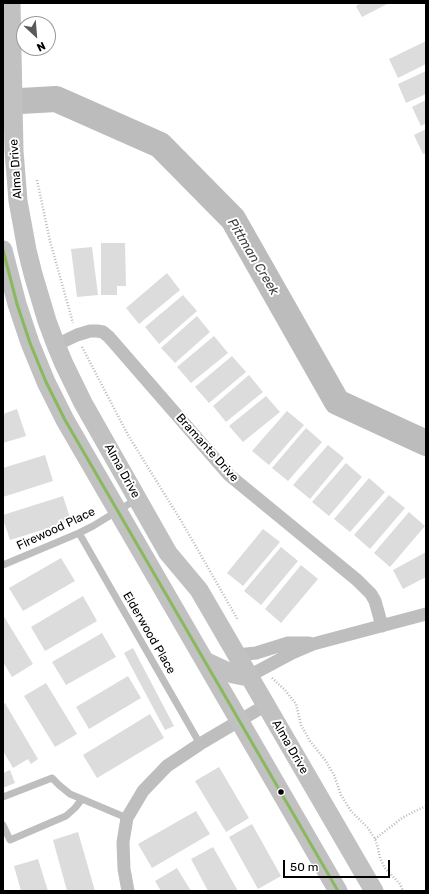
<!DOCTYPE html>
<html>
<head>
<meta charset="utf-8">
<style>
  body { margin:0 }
  #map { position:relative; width:429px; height:894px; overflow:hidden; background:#fff; font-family:Rubik,sans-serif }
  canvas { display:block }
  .frame { position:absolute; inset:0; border:4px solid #000; pointer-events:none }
  .north { position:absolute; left:16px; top:16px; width:40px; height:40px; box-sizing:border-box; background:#fff; border:1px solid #999; border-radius:50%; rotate:154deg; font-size:11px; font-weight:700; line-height:16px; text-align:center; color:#000 }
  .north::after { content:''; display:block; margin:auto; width:14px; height:18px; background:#595959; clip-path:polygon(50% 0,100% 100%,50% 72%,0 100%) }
  .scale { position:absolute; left:283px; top:860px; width:107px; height:18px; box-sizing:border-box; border:2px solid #000; border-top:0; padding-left:5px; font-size:12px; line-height:14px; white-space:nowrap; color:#000; -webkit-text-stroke:3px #fff; paint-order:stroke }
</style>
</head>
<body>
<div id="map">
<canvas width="429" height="894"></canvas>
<div class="frame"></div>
<div class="north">N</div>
<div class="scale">50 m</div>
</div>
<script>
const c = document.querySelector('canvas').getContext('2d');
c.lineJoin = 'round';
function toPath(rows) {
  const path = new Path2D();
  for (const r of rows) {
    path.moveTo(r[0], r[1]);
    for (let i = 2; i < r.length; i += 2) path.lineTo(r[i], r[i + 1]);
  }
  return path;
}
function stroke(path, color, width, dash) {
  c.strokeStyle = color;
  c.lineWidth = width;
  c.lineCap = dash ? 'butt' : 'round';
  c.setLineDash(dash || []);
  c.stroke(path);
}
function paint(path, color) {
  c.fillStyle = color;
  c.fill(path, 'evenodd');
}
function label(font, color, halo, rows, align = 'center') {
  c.font = font + ' Rubik,sans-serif';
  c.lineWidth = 4;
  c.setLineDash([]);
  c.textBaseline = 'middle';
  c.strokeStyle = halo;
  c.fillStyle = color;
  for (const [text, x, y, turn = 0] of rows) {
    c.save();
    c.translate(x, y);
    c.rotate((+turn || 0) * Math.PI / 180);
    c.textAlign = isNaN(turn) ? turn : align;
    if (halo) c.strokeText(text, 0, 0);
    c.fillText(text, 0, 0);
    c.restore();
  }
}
stroke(toPath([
  [3,102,56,99,160,145,233,219,337,402,426,443]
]), '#bcbcbc', 26);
paint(toPath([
  [361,3,389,3,362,17,356,6],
  [426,41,426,64,398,78,389,59],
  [426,71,426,94,406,103,398,84],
  [426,100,426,123,421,126,412,107],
  [426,129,426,153,423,154,414,135],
  [101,243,125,243,126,286,117,286,117,295,101,295],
  [92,247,98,295,77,297,71,249],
  [167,273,180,290,139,324,126,308],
  [183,295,197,311,159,344,145,327],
  [197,316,210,332,175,363,161,348],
  [214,336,228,353,191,383,177,367],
  [232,356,246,372,209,403,195,387],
  [249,375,263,392,226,422,213,406],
  [266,396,280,412,243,442,229,426],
  [17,409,26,436,3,443,3,414],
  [287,411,304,425,269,465,252,451],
  [306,428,322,442,288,481,272,468],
  [328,445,344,458,310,499,293,485],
  [45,455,53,481,3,497,3,468],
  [346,463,362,477,329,516,312,502],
  [369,478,385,492,350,532,334,519],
  [389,495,405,508,370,549,354,535],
  [63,496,71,521,10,540,3,519,3,515],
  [409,512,425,526,390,567,374,553],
  [263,529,280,542,243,586,227,573],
  [281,547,298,561,261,605,244,591],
  [426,552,426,577,403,589,393,570],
  [61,558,75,581,23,611,9,588],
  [301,565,318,579,281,623,265,609],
  [83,596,97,621,45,651,31,627],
  [3,615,33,664,12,677,3,662],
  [102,633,116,657,66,685,52,662],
  [133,648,174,726,165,730,124,653],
  [128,676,141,698,89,729,76,707],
  [46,683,77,734,55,747,24,696],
  [5,703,38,759,31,764,28,759,13,768,3,751,3,704],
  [150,714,164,738,97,778,83,755],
  [219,767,249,818,226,832,195,781],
  [10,770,15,783,3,788,3,773],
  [196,811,210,834,152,868,138,844],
  [252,824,281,876,258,889,229,837],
  [78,832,95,891,67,891,53,840],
  [213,847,238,891,208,891,191,859],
  [38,859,48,891,21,891,14,866],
  [177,868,191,891,161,891,155,881]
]), '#dcdcdc');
stroke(toPath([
  [37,180,50,241,73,323],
  [82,347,128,435,183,524,238,620],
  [272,678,285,690,296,704,301,725,310,741,325,760,334,775,341,795,351,811,368,828,375,839,378,848,380,858,385,868,400,884,403,891],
  [375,839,402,818,413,812,426,806]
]), '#b8b8b8', 2.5, [1, 2]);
stroke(toPath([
  [79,533,200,744],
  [3,565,79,533,93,526,137,499],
  [3,797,52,778,59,785,70,794,82,799,127,818],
  [3,825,10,840,66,816,75,808,82,799]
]), '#bebebe', 7);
stroke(toPath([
  [56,345,77,335,90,331,97,331,103,332,109,337,229,475,357,580,371,594,375,601,382,626],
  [237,655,256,653,288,643,309,643],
  [249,676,292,653,313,644,426,614],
  [128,891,124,869,123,842,127,818,143,791,167,766,200,744,266,705]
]), '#bebebe', 13);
stroke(toPath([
  [11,3,14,151,18,201,27,250,33,274,47,321,56,345,64,364,83,403,168,553,199,590,374,891],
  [3,250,17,304,30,343,46,382,65,420,338,891],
  [205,661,233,674,243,676,249,676]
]), '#c1c1c1', 19);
stroke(toPath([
  [3,250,17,304,30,343,46,382,65,420,338,891]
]), '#89b85d', 3);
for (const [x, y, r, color] of [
  [281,792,3.5,"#000"]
]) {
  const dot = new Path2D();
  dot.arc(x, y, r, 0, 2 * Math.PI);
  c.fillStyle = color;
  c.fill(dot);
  stroke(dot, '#fff', 1.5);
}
label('12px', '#000', '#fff', [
  ["Alma Drive",16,169,-94],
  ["Bramante Drive",207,448,48],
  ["Alma Drive",122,471,61],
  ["Firewood Place",56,529,-25],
  ["Elderwood Place",149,633,60],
  ["Alma Drive",290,747,60]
]);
label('italic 13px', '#404040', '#fff', [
  ["Pittman Creek",253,257,59]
]);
</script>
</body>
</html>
